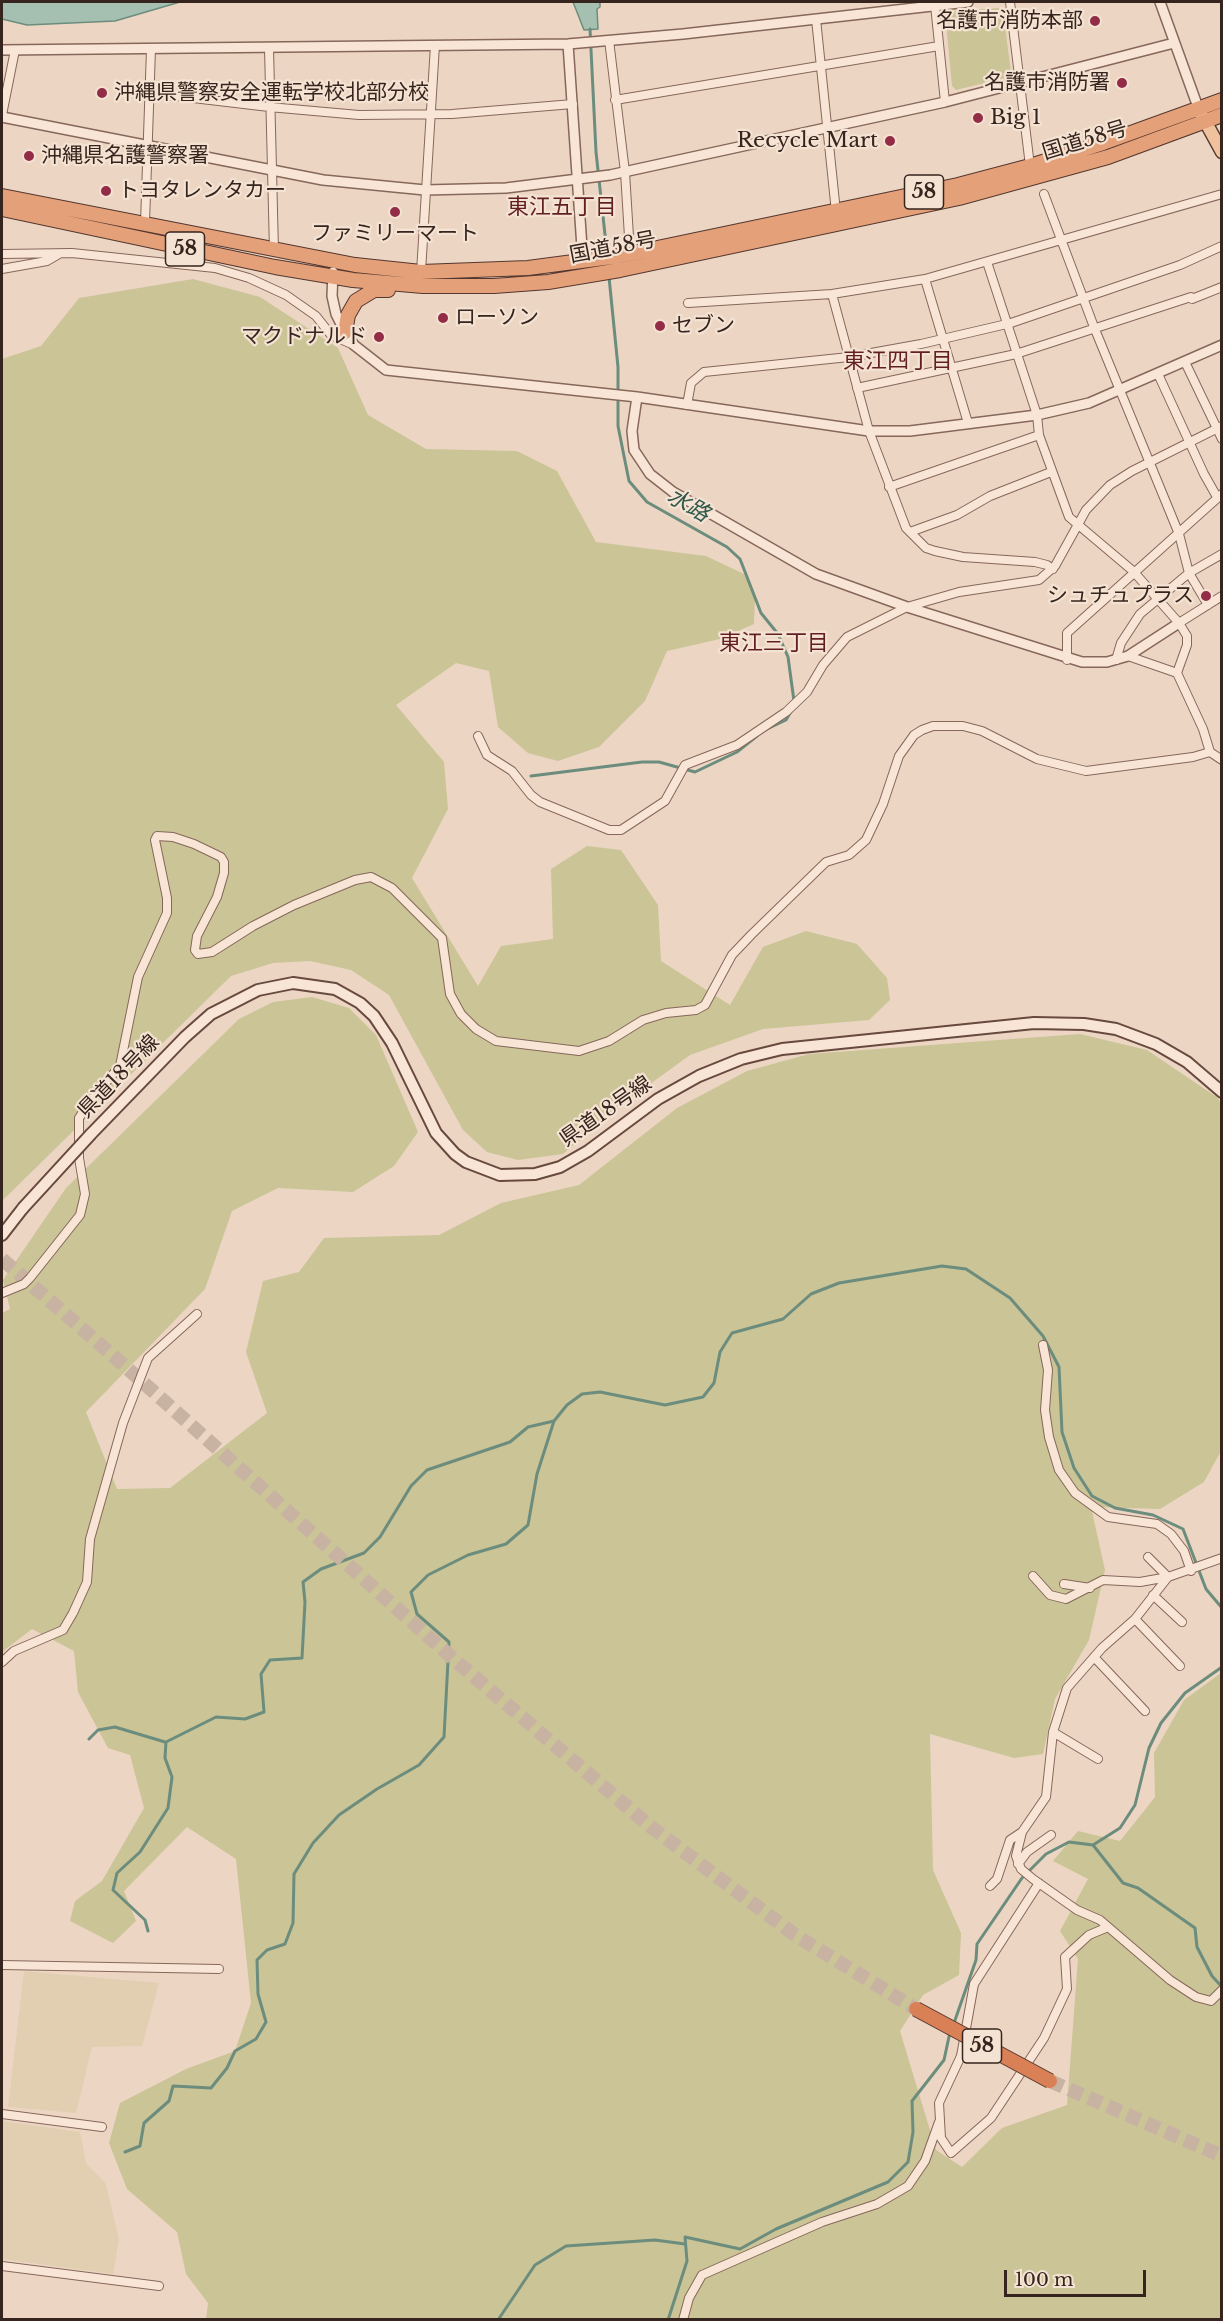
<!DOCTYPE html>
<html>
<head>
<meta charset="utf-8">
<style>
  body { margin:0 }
  #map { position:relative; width:1223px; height:2321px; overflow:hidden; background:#ecd6c3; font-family:"Libre Baskerville",serif }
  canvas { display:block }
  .frame { position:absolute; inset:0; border:3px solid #36241e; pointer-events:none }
  .scale { position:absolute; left:1004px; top:2270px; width:142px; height:27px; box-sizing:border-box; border:3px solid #36241e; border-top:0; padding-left:8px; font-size:18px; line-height:21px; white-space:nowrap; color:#36241e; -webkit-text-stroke:4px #f4e2d2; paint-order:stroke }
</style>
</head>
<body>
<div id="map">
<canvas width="1223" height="2321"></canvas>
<div class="frame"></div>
<div class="scale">100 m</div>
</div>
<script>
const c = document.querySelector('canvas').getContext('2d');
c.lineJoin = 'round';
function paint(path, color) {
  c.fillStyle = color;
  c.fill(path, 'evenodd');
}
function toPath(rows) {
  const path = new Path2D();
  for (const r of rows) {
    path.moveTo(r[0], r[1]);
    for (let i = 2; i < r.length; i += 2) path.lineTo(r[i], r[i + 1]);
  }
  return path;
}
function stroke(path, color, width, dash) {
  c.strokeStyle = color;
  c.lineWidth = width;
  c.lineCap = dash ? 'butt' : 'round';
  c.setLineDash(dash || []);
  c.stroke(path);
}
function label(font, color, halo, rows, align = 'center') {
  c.font = font + ' "Libre Baskerville","Noto Sans JP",serif';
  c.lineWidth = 4.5;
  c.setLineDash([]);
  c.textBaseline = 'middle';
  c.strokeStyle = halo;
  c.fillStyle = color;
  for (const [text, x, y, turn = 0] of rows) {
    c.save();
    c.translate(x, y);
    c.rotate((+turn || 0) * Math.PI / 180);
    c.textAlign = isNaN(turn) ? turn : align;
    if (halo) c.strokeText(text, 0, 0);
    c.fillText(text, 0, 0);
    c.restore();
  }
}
paint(toPath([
  [24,1971,159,1983,142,2046,92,2047,76,2113,8,2107],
  [2,2121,80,2132,86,2163,106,2184,119,2240,113,2274,2,2259]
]), '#e2ceb1');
paint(toPath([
  [999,8,1003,11,1011,72,1005,78,956,90,952,86,945,12],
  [193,279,260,297,338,348,368,415,426,449,517,451,557,471,596,542,706,556,744,574,755,594,754,624,720,639,667,651,645,701,599,747,558,761,528,753,498,727,489,671,456,663,396,705,444,762,448,809,412,878,478,986,501,946,553,939,551,869,587,846,621,850,658,905,661,961,730,1005,763,947,806,931,857,944,887,978,890,1000,869,1020,763,1029,690,1055,617,1108,563,1154,518,1160,487,1152,463,1130,389,995,351,970,310,961,273,963,231,976,2,1201,2,359,41,346,79,298],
  [312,997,349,1008,376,1035,418,1132,394,1166,353,1192,278,1188,232,1211,205,1289,86,1412,117,1489,170,1488,267,1413,246,1352,263,1281,299,1272,324,1238,439,1235,501,1203,579,1185,677,1108,747,1071,809,1054,1080,1034,1147,1050,1218,1098,1221,1104,1221,1451,1204,1482,1160,1509,1091,1507,1105,1570,1089,1640,1055,1699,1043,1754,1014,1758,930,1734,933,1870,961,1933,959,1975,923,1995,900,2031,936,2150,962,2167,1002,2128,1067,2105,1078,1959,1060,1931,1088,1879,1053,1861,1078,1831,1120,1841,1155,1797,1154,1753,1184,1700,1221,1673,1221,2319,206,2319,208,2303,186,2274,177,2232,127,2189,109,2143,120,2103,186,2069,235,2051,251,2003,236,1859,187,1827,124,1891,136,1921,113,1943,70,1921,75,1901,102,1881,144,1808,130,1755,108,1748,78,1692,74,1651,32,1629,2,1652,2,1313,10,1309,3,1280,66,1188,239,1019,273,1002]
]), '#cac497');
const water = toPath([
  [2,2,180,2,115,21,27,25,2,19,2,2],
  [573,2,600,2,600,7,597,9,598,29,584,30,573,2]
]);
paint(water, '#a5bfb1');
stroke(water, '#6c8d7d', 1.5);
stroke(toPath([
  [590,29,596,152,607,253],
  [609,277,618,367,618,426,629,481,647,502,727,547,740,559,761,613,778,634,788,657,794,701],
  [767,729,786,720,793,708],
  [531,776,642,762,659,762,695,772,737,752,757,736],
  [89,1739,98,1730,115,1727,165,1742],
  [1093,1845,1123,1883,1138,1888,1195,1928,1197,1947,1212,1976,1222,1987],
  [148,1931,145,1920,113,1890,117,1873,140,1852,168,1808,172,1777,165,1758,166,1742,216,1717,245,1719,264,1712,261,1674,270,1660,302,1658,305,1602,303,1582,321,1569,364,1553,380,1537,411,1486,427,1470,510,1442,528,1427,554,1421,567,1405,582,1394,600,1392,665,1405,703,1397,714,1383,720,1352,732,1333,783,1319,811,1294,839,1283,942,1266,966,1269,1010,1298,1043,1336,1059,1367,1062,1432,1074,1468,1092,1496,1115,1508,1153,1515,1183,1529,1206,1589,1222,1608],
  [954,2023,976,1960,977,1944,1022,1878,1046,1854,1069,1842,1093,1845,1120,1828,1135,1805,1149,1748,1161,1723,1185,1693,1222,1667],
  [125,2152,140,2146,144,2123,169,2101,173,2086,211,2088,227,2068,235,2051,256,2039,266,2022,258,1994,257,1960,267,1950,285,1944,293,1923,294,1874,313,1843,339,1815,377,1789,419,1765,444,1737,449,1642,417,1614,411,1592,428,1575,468,1555,506,1544,528,1525,537,1474,554,1421],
  [498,2320,535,2265,566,2246,655,2240,685,2244],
  [668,2320,687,2261,685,2237,740,2249,776,2229,888,2182,908,2162,913,2132,912,2101,944,2060,950,2032]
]), '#6c8d7d', 3);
stroke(toPath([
  [2,1259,119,1361,457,1662,651,1827,795,1935,916,2009],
  [1050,2081,1222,2156]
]), '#c8b2a2', 14, [14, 7]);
const minor = toPath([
  [1010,2,1030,166],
  [935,5,945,102],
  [816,19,836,212],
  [609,40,625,172,630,253],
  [269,48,274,251],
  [151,93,269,107,359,115,452,114,573,104],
  [615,100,939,46],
  [2,115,15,50],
  [1044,194,1094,327,1179,534,1189,573,1208,605],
  [145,223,151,49],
  [2,254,72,253,215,268,249,278,286,295,316,316,331,335,354,345],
  [987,262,1037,415,1039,435,1069,517,1133,571,1179,623,1187,636,1187,645,1177,673,1203,729,1210,752,1222,760],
  [2,269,47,261,59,254],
  [421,272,435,45],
  [925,279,968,423],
  [832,294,869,431,906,528,926,548,935,551,963,557,1035,562,1047,565,1053,569],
  [1192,299,1222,287],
  [688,303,832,294,925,279,1222,194],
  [1185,362,1222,439],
  [1158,374,1204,474,1217,497],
  [857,388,1016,354,1191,297],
  [687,405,691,383,704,372,849,357,921,344,1011,323,1180,265,1222,246],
  [889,487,1039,435],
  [910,532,957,515,990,496,1051,472],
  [1179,623,1222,596],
  [1128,656,1177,673],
  [1067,660,1067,633,1222,494],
  [1116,660,1121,643,1140,614,1189,573,1222,554],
  [478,736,487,755,512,771,531,795,540,802,609,830,621,830,665,801,685,765,737,745,786,712,807,692,823,665,847,637,907,607,959,592,1039,580,1055,566,1086,510,1110,485,1132,471,1222,426],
  [2,1293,24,1284,30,1278,80,1215,85,1194,79,1158,79,1118,91,1100,120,1066,138,977,167,913,167,898,155,840,157,836,173,837,194,844,221,857,224,862,224,873,217,897,197,936,195,950,198,954,212,952,253,926,294,905,355,880,371,877,392,888,442,938,450,994,461,1014,476,1029,496,1041,579,1051,609,1041,643,1020,666,1013,696,1010,705,1005,732,955,752,934,826,862,849,855,866,840,883,804,899,756,914,735,922,730,933,726,963,726,982,731,1037,759,1086,771,1193,757,1210,752],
  [1043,1345,1048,1370,1045,1410,1049,1437,1059,1470,1075,1493,1108,1517,1157,1524,1171,1534,1184,1551,1191,1571],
  [1148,1557,1168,1577],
  [1222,1558,1168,1577,1135,1619,1102,1648,1067,1688,1053,1732,1046,1797,1022,1832,1016,1856,1021,1869,1033,1879,1077,1910,1100,1920,1170,1980,1196,1997,1211,2001,1222,1990],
  [1033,1576,1050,1595,1066,1599,1103,1580,1140,1582,1168,1577],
  [1064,1584,1090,1588],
  [1153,1595,1182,1622],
  [1135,1619,1180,1666],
  [1094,1657,1145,1711],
  [2,1662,14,1651,63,1630,73,1613,87,1582,90,1539,123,1423,148,1358,197,1314],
  [1053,1732,1098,1759],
  [1018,1864,1027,1852,1051,1835],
  [1039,1883,974,1984,961,2056,939,2103,941,2138,951,2153,991,2118,1044,2038,1067,1989,1065,1957,1089,1935,1108,1927],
  [990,1886,997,1879,1010,1840,1022,1832],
  [2,1965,219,1969],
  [2,2114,102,2127],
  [2,2266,159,2286],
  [683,2320,689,2298,702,2275,822,2222,877,2204,908,2186,925,2161,939,2122]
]);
const tertiary = toPath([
  [1160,2,1199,110],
  [568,44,583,262],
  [2,50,568,44,683,34,968,2],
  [2,117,323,180,425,190,506,188,610,175,945,102,1174,43],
  [333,272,332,296,336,314,345,332,354,345,386,370,637,397,869,431,910,431,1037,415,1089,403,1222,345],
  [637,397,632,431,634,450,650,474,673,492,816,574,907,607,1082,662,1107,662,1128,656,1179,623]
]);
const secondary = toPath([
  [91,1134,185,1037,211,1014,258,990,293,983,335,989,360,1003,374,1016,392,1043,436,1133,455,1154,466,1162,500,1175,535,1174,560,1167,588,1151,658,1099,699,1076,741,1059,782,1049,1034,1023,1084,1024,1116,1029,1156,1044,1187,1062,1222,1092],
  [2,1235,23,1208]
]);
const primary = toPath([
  [1199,110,1222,152]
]);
const trunk = toPath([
  [2,196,355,265,421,272,528,268,619,256,958,185,1030,166,1103,143,1222,100],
  [2,209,275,267,353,280,423,286,494,286,548,282,620,270,959,198,1108,157,1222,115],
  [345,332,348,315,356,301,374,290,388,290]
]);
stroke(minor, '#86675a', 10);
stroke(tertiary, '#86675a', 12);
stroke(secondary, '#68493e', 14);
stroke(primary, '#54372f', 15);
stroke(trunk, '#54372f', 16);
stroke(minor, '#f8e5d6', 8);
stroke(tertiary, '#f8e5d6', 9);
stroke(secondary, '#f8e5d6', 10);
stroke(primary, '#efc19c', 12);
stroke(trunk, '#e4a079', 14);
const secondaryBridge = toPath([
  [23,1208,91,1134]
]);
const motorwayBridge = toPath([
  [916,2009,1050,2081]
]);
stroke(secondaryBridge, '#68493e', 14, []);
stroke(motorwayBridge, '#54372f', 16, []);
stroke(secondaryBridge, '#f8e5d6', 10);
stroke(motorwayBridge, '#d98056', 14);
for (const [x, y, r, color] of [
  [1095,21,6,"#932c46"],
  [1122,83,6,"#932c46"],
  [102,93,6,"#932c46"],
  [978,118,6,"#932c46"],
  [890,141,6,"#932c46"],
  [29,156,6,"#932c46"],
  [106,191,6,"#932c46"],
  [395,212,6,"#932c46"],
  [443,318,6,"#932c46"],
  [660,326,6,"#932c46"],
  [379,337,6,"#932c46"],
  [1206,596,6,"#932c46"]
]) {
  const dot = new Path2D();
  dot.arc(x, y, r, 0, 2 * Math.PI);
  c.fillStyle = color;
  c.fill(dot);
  stroke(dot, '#f4e2d2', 2);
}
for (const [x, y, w] of [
  [924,192,39],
  [185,249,39],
  [982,2046,39]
]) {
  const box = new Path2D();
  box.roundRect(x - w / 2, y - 17, w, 34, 4.5);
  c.fillStyle = '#f4e2d2';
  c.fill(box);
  stroke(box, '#36241e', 1.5);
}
label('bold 20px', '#36241e', null, [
  ["58",924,192],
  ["58",185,249],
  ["58",982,2046]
]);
label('21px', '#36241e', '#f4e2d2', [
  ["名護市消防本部",1083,21,"right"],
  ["名護市消防署",1110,83,"right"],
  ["沖縄県警察安全運転学校北部分校",114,93],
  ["Big 1",990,118],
  ["Recycle Mart",878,141,"right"],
  ["沖縄県名護警察署",41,156],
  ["トヨタレンタカー",118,191],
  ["ファミリーマート",395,234,"center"],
  ["ローソン",455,318],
  ["セブン",672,326],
  ["マクドナルド",367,337,"right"],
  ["シュチュプラス",1194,596,"right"]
], 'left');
label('21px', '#36241e', '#f4e2d2', [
  ["国道58号",1085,141,-17],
  ["国道58号",613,248,-11],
  ["県道18号線",119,1077,-46],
  ["県道18号線",606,1112,-35]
]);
label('22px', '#621f21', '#f4e2d2', [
  ["東江五丁目",562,208],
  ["東江四丁目",898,362],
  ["東江三丁目",774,644]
]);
label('italic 22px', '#2e5649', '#f4e2d2', [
  ["水路",688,506,30]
]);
</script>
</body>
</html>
